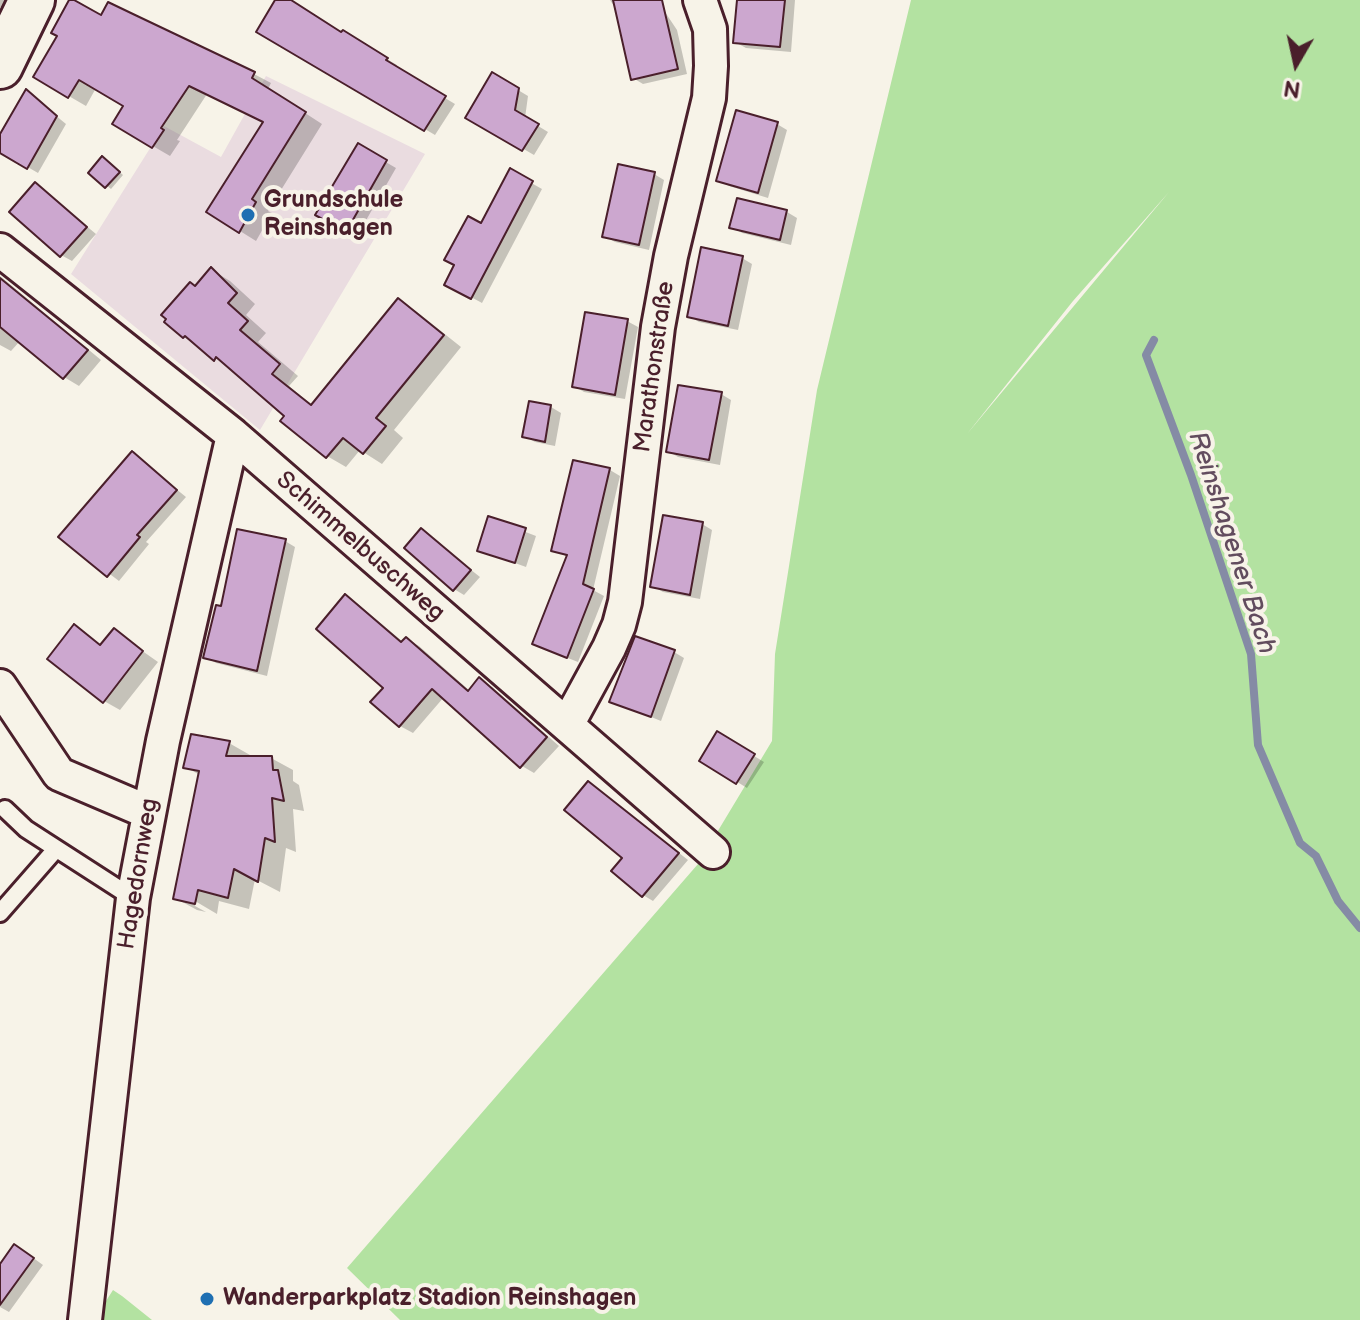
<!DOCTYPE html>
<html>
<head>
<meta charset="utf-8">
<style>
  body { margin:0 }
  #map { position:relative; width:1360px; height:1320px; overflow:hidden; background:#f7f3e8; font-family:"Balsamiq Sans",sans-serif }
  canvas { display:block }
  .north { position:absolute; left:1256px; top:24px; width:80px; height:80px; -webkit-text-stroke:6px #f7f3e8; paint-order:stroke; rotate:189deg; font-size:22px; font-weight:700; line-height:32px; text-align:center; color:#4a1f2b }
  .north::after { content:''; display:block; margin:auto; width:28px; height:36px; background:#4a1f2b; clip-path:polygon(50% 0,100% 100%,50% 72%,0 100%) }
</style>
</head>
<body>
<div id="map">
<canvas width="1360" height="1320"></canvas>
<div class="north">N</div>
</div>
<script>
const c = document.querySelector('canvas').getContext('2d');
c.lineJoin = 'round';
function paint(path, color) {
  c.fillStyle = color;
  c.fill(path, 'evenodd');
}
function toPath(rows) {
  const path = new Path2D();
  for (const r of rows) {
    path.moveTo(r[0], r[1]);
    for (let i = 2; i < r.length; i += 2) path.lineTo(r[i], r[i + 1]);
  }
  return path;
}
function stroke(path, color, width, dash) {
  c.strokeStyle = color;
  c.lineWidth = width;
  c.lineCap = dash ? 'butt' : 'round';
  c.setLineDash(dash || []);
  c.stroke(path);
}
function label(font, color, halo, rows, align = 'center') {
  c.font = font + ' "Balsamiq Sans",sans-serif';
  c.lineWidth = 8;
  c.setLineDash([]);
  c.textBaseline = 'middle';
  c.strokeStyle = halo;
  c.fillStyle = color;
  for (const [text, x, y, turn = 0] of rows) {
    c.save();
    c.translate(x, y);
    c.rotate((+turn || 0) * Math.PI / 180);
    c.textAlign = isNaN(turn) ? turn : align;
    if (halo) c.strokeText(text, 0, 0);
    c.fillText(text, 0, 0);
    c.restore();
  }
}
paint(toPath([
  [266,76,425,154,260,430,71,274,164,126,221,157]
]), '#eadce0');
paint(toPath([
  [911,0,1360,0,1360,1320,400,1320,347,1268,698,864,772,741,775,654,817,390],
  [1169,192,967,434,1073,301],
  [113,1290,122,1296,152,1320,99,1320,99,1312]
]), '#b3e2a1');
paint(toPath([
  [0,0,22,0,15,14,0,7],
  [278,0,287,0,397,65,395,68,455,104,435,135,259,31],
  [610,0,657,0,677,30,687,74,643,84,633,78,618,12],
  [739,0,795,0,791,52,746,48,735,42],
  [102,17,254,74,271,83,268,89,322,124,268,211,272,213,256,241,240,231,265,122,207,94,177,140,180,141,170,156,115,124,126,105,96,88,86,106,36,77],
  [493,75,528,96,525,118,548,132,534,155,468,117],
  [27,92,66,124,38,173,0,151,0,138],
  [777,124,787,130,768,198,729,186,718,180],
  [358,146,396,168,357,236,318,214],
  [107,161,123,175,111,189,90,172],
  [510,171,542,189,482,303,447,284],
  [654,174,664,180,649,250,615,242,604,236],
  [36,184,96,234,72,261,61,255],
  [787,212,797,218,791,245,742,233,732,227],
  [742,258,752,264,738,330,699,322,689,316],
  [212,270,230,281,255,304,246,315,266,333,258,342,298,376,289,386,313,406,399,301,417,312,461,347,394,430,403,438,382,464,360,450,346,467,327,456,287,416,234,370,184,337,197,287],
  [0,276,101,360,79,386,64,377,20,341,11,351,0,345],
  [627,321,638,327,625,399,584,392,574,386],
  [721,394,731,400,720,465,678,457,668,451],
  [551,407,561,413,555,446,535,442,524,436],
  [133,454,186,497,146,542,149,544,119,581,61,537],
  [574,462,610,470,620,476,593,590,604,596,578,662,545,649,568,557,553,550],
  [489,518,536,536,526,567,479,550],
  [702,524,712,530,700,599,663,592,652,586],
  [422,531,480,577,464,595,454,589],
  [285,541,295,547,267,676,216,663,206,657,223,608],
  [346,597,358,604,403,642,406,639,419,646,470,691,480,680,492,687,559,746,534,773,522,766,444,697,413,733,400,726,373,702,386,688],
  [74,627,102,646,114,631,158,662,120,710,104,701],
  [674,652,684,658,661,721,612,701],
  [718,734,764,762,747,788,702,760],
  [229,743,250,755,250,758,271,758,293,770,293,781,299,785,304,811,293,809,296,852,286,848,280,892,255,879,249,909,219,901,217,914,195,901,195,906,206,912,197,910,175,898,200,775,185,767],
  [598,789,688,860,653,901,643,895],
  [25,1252,43,1265,9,1312,0,1307,0,1267]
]), '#0003');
stroke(toPath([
  [1154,340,1146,355,1191,475,1251,654,1258,745,1300,843,1316,856,1338,901,1360,928]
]), '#858ba5', 8);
const building = toPath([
  [69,0,74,0,101,15,108,2,133,14,255,72,252,78,306,112,252,199,256,202,239,233,206,212,263,122,189,86,161,128,164,130,152,148,112,124,123,106,79,80,68,98,33,77,57,36,51,33,69,0],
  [275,0,291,0,341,32,343,30,388,58,386,60,446,96,424,131,256,32,275,0],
  [613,0,662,0,678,69,631,80,613,0],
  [737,0,785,0,780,47,733,43,737,0],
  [492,72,519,88,515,110,539,124,522,151,465,118,492,72],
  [26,89,57,116,27,169,0,153,0,134,26,89],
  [736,110,778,122,758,193,716,181,736,110],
  [358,143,387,160,346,232,315,215,358,143],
  [102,156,120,172,105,188,88,173,102,156],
  [618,164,655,172,639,245,602,237,618,164],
  [510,168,533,181,471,299,444,285,454,265,444,260,468,216,481,223,510,168],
  [35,182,87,227,60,257,9,212,35,182],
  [737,198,787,210,780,240,729,228,737,198],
  [701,247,743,256,728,326,687,317,701,247],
  [211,267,237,293,228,303,248,321,240,330,280,364,272,374,311,405,398,298,444,335,376,418,386,426,363,454,343,438,326,458,280,421,284,416,216,357,214,361,185,336,183,338,164,322,166,319,161,315,190,282,195,286,211,267],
  [0,278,88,350,63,379,0,327,0,278],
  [585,312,628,319,615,395,572,387,585,312],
  [678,385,722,392,709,460,666,452,678,385],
  [529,401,551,405,545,442,522,437,529,401],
  [132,451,177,490,137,535,140,537,107,577,58,537,132,451],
  [573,460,610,468,583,584,594,589,567,658,532,644,567,555,551,551,573,460],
  [663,515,703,522,690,595,650,587,663,515],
  [488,516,526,528,515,563,477,551,488,516],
  [421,528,471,570,453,591,404,548,421,528],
  [237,529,286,539,257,671,203,658,216,605,221,606,237,529],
  [345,594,401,642,406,637,468,691,479,677,547,737,520,768,432,689,399,727,370,702,383,688,316,629,345,594],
  [74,624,100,645,114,628,143,651,103,703,47,659,74,624],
  [635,636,675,650,651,717,609,702,635,636],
  [717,731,755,754,736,784,699,761,717,731],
  [191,734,230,741,226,756,272,756,273,770,278,770,284,801,272,798,275,842,265,838,258,882,234,869,228,898,198,890,195,904,173,899,199,771,183,768,191,734],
  [588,781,679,853,642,897,611,871,622,858,564,810,588,781],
  [14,1244,34,1258,0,1305,0,1264,14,1244]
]);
paint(building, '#cca7cf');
stroke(building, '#4a1f2b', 2);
const service = toPath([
  [5,809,26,829,133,898],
  [0,913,56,849]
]);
const minor = toPath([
  [0,250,233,435,713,852],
  [0,686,59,774,148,812],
  [567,725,609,648,619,625,625,602,658,327,671,256,709,98,711,66,710,29,700,0],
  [85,1320,133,898,163,741,233,435]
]);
const secondary = toPath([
  [0,66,32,0]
]);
stroke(service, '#4a1f2b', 22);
stroke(minor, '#4a1f2b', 38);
stroke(secondary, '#4a1f2b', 50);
stroke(service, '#f7f3e8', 16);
stroke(minor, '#f7f3e8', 32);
stroke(secondary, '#f7f3e8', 44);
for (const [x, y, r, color] of [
  [248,215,8,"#1f6fb2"],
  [207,1299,8,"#1f6fb2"]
]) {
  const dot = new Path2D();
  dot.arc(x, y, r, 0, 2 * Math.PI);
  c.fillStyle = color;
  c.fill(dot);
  stroke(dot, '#f7f3e8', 3);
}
label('bold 24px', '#4a1f2b', '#f7f3e8', [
  ["Grundschule",264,201],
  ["Reinshagen",264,229],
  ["Wanderparkplatz Stadion Reinshagen",223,1299]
], 'left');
label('24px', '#4a1f2b', '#f7f3e8', [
  ["Marathonstraße",655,367,-82],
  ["Schimmelbuschweg",360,547,41],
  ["Hagedornweg",139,874,-81]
]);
label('italic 26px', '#624c5e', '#f7f3e8', [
  ["Reinshagener Bach",1231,543,72]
]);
</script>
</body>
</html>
